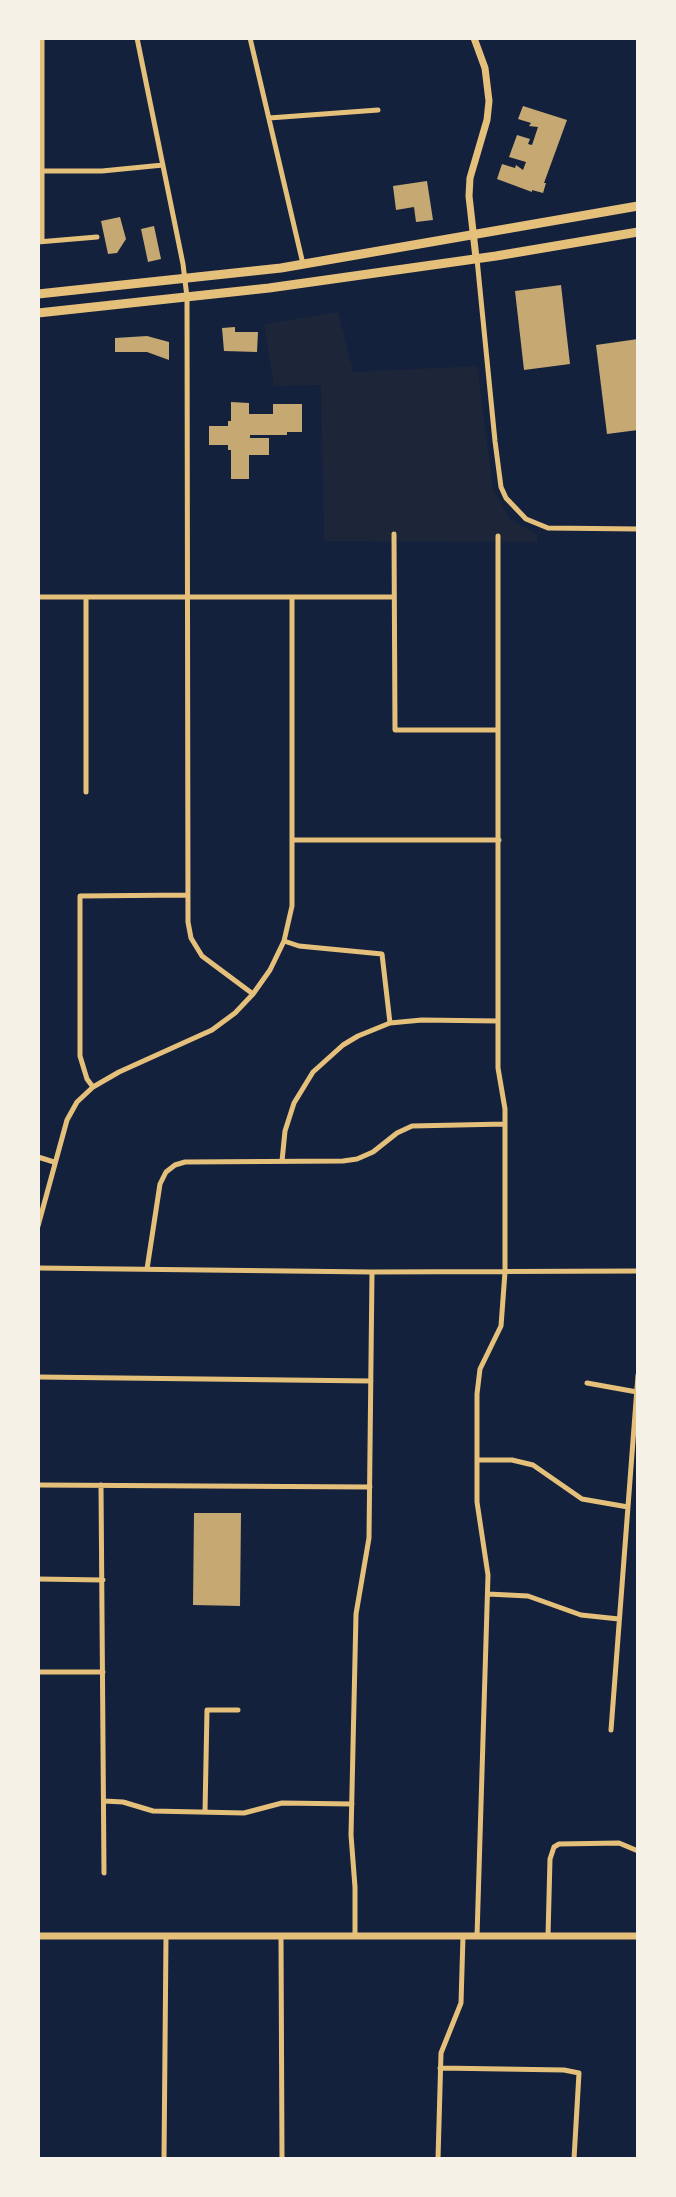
<!DOCTYPE html>
<html>
<head>
<meta charset="utf-8">
<style>
  body { margin:0 }
  #map { position:relative; width:676px; height:2197px; overflow:hidden; background:#14213d; font-family:Barlow,sans-serif }
  canvas { display:block }
  .frame { position:absolute; inset:0; border:40px solid #f6f1e7; pointer-events:none }
</style>
</head>
<body>
<div id="map">
<canvas width="676" height="2197"></canvas>
<div class="frame"></div>
</div>
<script>
const c = document.querySelector('canvas').getContext('2d');
c.lineJoin = 'round';
function paint(path, color) {
  c.fillStyle = color;
  c.fill(path, 'evenodd');
}
function toPath(rows) {
  const path = new Path2D();
  for (const r of rows) {
    path.moveTo(r[0], r[1]);
    for (let i = 2; i < r.length; i += 2) path.lineTo(r[i], r[i + 1]);
  }
  return path;
}
function stroke(path, color, width, dash) {
  c.strokeStyle = color;
  c.lineWidth = width;
  c.lineCap = dash ? 'butt' : 'round';
  c.setLineDash(dash || []);
  c.stroke(path);
}
paint(toPath([
  [338,312,353,372,477,366,493,489,510,519,537,535,537,542,324,541,321,385,274,386,264,324]
]), '#1d2539');
paint(toPath([
  [523,106,567,120,544,183,546,183,543,193,532,190,532,192,497,179,502,164,515,168,516,165,523,170,526,162,509,157,517,135,530,139,528,144,532,145,538,127,529,126,531,123,518,119],
  [427,181,433,220,416,222,414,207,396,210,393,186],
  [120,217,126,239,117,253,108,254,101,221],
  [154,226,161,259,148,262,141,229],
  [561,285,570,364,524,370,515,291],
  [235,327,235,332,258,332,257,352,224,351,222,328],
  [147,336,169,342,169,360,147,352,115,352,115,338],
  [638,339,638,430,607,434,596,345],
  [231,402,249,403,249,414,273,414,273,404,302,404,302,432,287,432,287,435,250,435,250,438,269,438,269,455,249,455,249,479,231,479,231,450,228,450,228,445,209,445,209,426,228,426,228,421,231,421],
  [194,1513,241,1513,240,1606,193,1605]
]), '#c6a872');
stroke(toPath([
  [42,38,42,241],
  [137,38,183,264,187,297,188,922,191,938,202,956,253,994],
  [250,38,303,264],
  [269,118,378,110],
  [42,171,102,171,163,165],
  [38,242,97,237],
  [477,259,495,441,501,487,506,498,526,519,548,528,638,529],
  [394,534,395,730,498,730],
  [38,597,394,597],
  [86,597,86,792],
  [292,840,499,840],
  [284,941,299,946,382,954,390,1023],
  [93,1087,87,1079,80,1056,80,896,186,895],
  [38,1157,54,1162],
  [282,1161,285,1131,294,1103,313,1072,343,1045,358,1036,390,1023,422,1020,498,1021],
  [38,1226,67,1120,77,1102,93,1087,119,1072,212,1030,235,1013,253,994,270,970,284,941,292,906,292,597],
  [38,1268,372,1272,638,1271],
  [147,1269,160,1184,166,1172,175,1165,185,1162,343,1161,357,1159,373,1152,397,1133,412,1126,505,1124],
  [38,1377,371,1381],
  [587,1383,637,1392],
  [478,1460,512,1460,533,1465,582,1499,628,1507],
  [38,1485,370,1487],
  [101,1485,104,1873],
  [38,1579,103,1580],
  [488,1594,528,1596,581,1615,619,1619],
  [38,1672,103,1672],
  [611,1730,638,1375],
  [104,1801,123,1802,153,1811,244,1813,282,1803,352,1804],
  [205,1812,207,1710,238,1710],
  [355,1936,355,1887,351,1835,356,1614,369,1538,372,1272],
  [477,1936,488,1575,477,1502,477,1394,480,1369,501,1326,505,1272,505,1109,498,1068,498,536],
  [548,1936,550,1859,554,1847,559,1844,619,1843,638,1851],
  [281,1937,282,2159],
  [440,2068,564,2070,579,2073,574,2159],
  [164,2159,166,1937],
  [438,2159,441,2053,461,2003,463,1936]
]), '#e5c07b', 5);
stroke(toPath([
  [474,38,485,68,489,101,487,120,470,178,469,196,476,258],
  [38,1936,638,1936]
]), '#e5c07b', 7);
stroke(toPath([
  [38,294,281,268,638,206],
  [38,313,269,288,496,256,638,232]
]), '#e5c07b', 9);
</script>
</body>
</html>
